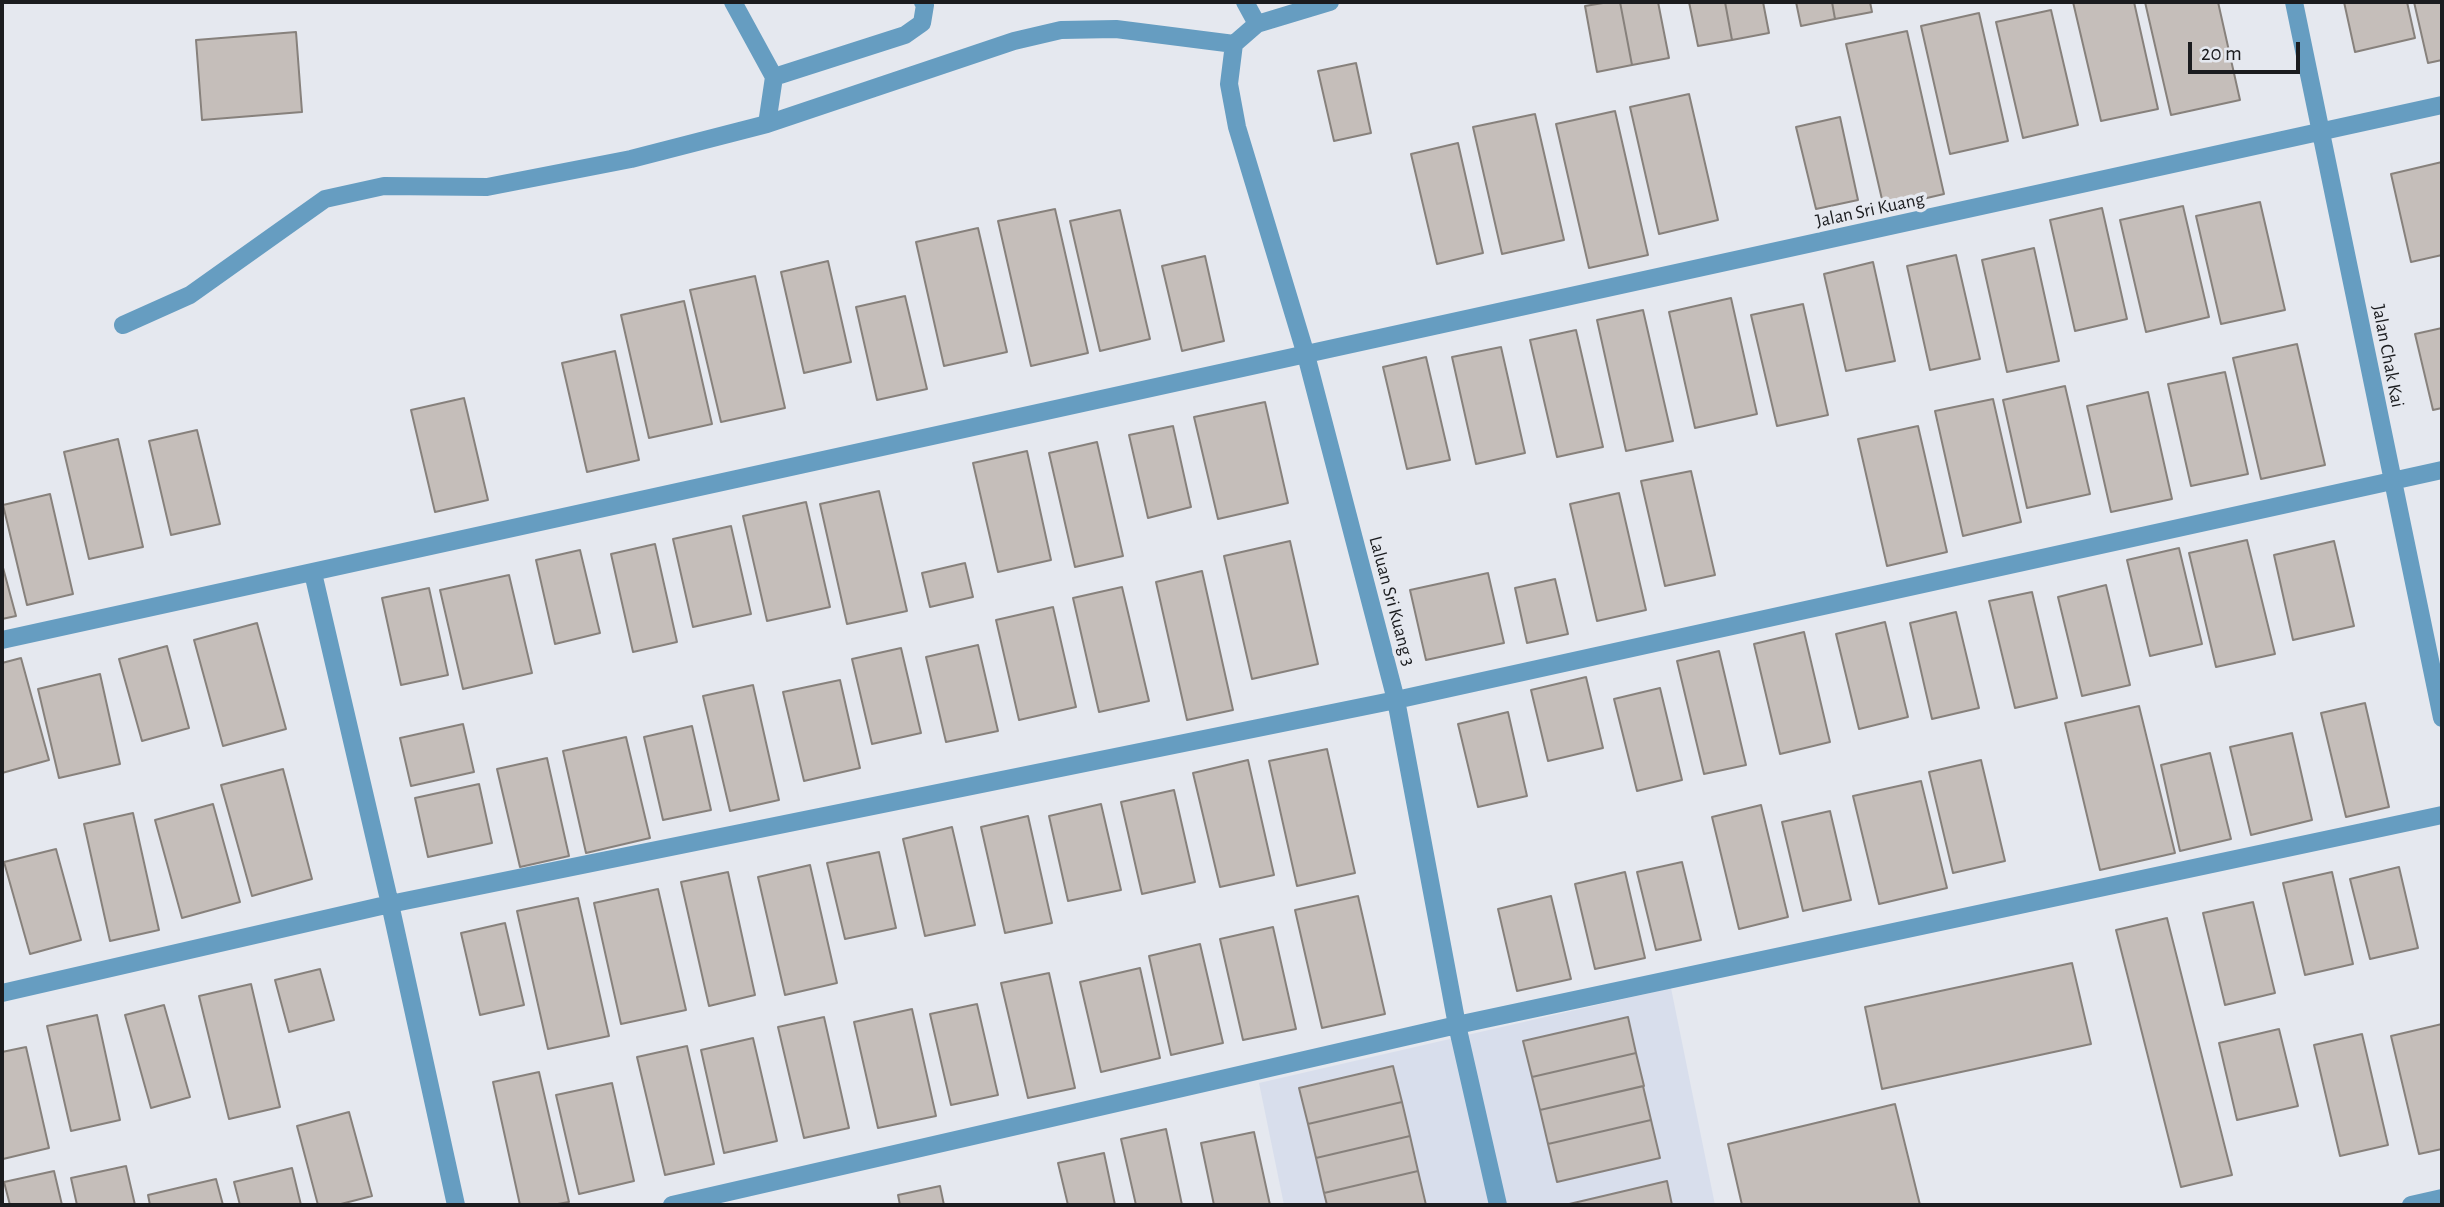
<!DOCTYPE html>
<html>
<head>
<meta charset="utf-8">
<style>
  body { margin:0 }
  #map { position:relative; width:2444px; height:1207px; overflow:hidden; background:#e5e8ef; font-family:"Alegreya Sans",sans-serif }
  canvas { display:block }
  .frame { position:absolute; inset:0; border:4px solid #1b1c1f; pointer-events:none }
  .scale { position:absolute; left:2188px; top:42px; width:112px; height:32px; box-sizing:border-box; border:4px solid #1b1c1f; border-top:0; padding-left:9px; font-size:21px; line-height:24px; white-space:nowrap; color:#1b1c1f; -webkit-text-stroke:5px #e5e8ef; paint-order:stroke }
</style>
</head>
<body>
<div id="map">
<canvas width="2444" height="1207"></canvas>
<div class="frame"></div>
<div class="scale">20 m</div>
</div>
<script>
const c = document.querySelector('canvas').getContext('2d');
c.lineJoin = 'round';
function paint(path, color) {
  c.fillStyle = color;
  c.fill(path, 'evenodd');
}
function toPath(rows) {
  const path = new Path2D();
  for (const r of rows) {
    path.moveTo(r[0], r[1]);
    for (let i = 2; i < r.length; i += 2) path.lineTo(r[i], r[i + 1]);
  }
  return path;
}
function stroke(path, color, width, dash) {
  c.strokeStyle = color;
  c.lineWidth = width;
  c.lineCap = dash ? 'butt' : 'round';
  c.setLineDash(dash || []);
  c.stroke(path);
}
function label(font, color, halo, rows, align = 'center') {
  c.font = font + ' "Alegreya Sans",sans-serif';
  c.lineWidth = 7;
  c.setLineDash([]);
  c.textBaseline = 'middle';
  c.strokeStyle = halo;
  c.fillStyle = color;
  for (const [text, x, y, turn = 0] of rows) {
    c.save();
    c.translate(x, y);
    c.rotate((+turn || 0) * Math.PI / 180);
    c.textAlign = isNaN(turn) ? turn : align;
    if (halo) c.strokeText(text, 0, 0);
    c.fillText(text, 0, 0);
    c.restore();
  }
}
paint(toPath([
  [1671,988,1715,1205,1284,1205,1259,1083]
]), '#d8deec');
const building = toPath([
  [1609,2,1620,2,1632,65,1597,72,1585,6,1609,2],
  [1620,2,1658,2,1669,58,1632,65,1620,2],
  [1689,2,1725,2,1732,40,1698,46,1689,2],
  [1725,2,1763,2,1769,33,1732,40,1725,2],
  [1796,2,1832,2,1835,19,1801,26,1796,2],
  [1832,2,1870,2,1872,12,1835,19,1832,2],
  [2073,2,2134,2,2158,109,2101,121,2073,2],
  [2145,2,2218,2,2240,100,2171,115,2145,2],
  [2344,2,2407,2,2415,38,2355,52,2344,2],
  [2414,2,2442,2,2442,60,2428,63,2414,2],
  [2051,10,2078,125,2023,138,1996,22,2051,10],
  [1979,13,2008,141,1950,154,1921,26,1979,13],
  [1907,31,1944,194,1884,208,1846,44,1907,31],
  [296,32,302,112,202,120,196,40,296,32],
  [1356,63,1371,133,1334,141,1318,71,1356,63],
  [1689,94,1718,220,1659,234,1630,107,1689,94],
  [1615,111,1648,255,1589,268,1556,124,1615,111],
  [1535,114,1564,240,1502,254,1473,127,1535,114],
  [1840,117,1858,200,1816,209,1796,127,1840,117],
  [1458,143,1483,253,1437,264,1411,154,1458,143],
  [2442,162,2442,255,2411,262,2391,174,2442,162],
  [2260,202,2285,310,2221,324,2196,216,2260,202],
  [2183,206,2209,317,2146,332,2120,220,2183,206],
  [2102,208,2127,319,2075,331,2050,220,2102,208],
  [1055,209,1088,353,1031,366,998,221,1055,209],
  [1120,210,1150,339,1100,351,1070,221,1120,210],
  [978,228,1007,352,944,366,916,242,978,228],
  [2034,248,2059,361,2007,372,1982,260,2034,248],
  [1956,255,1980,359,1930,370,1907,266,1956,255],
  [1205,256,1224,341,1182,351,1162,266,1205,256],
  [828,261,851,362,804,373,781,272,828,261],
  [1873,262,1895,361,1846,371,1824,274,1873,262],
  [755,276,785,408,721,422,690,290,755,276],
  [905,296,927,389,877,400,856,307,905,296],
  [1731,298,1757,414,1695,428,1669,312,1731,298],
  [684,301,712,424,649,438,621,315,684,301],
  [1803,304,1828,415,1777,426,1751,315,1803,304],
  [1643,310,1673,441,1626,451,1597,320,1643,310],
  [2442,328,2442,408,2433,410,2415,334,2442,328],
  [1576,330,1603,447,1557,457,1530,340,1576,330],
  [2297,344,2325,465,2261,479,2233,358,2297,344],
  [1501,347,1525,453,1476,464,1452,357,1501,347],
  [615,351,639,460,587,472,562,363,615,351],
  [1426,357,1450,460,1407,469,1383,367,1426,357],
  [2225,372,2248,474,2191,486,2168,384,2225,372],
  [2065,386,2090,494,2027,508,2003,400,2065,386],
  [2148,392,2172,499,2111,512,2087,406,2148,392],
  [464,398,488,500,435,512,411,410,464,398],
  [1993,399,2021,522,1963,536,1935,411,1993,399],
  [1265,402,1288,503,1218,519,1194,417,1265,402],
  [1173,426,1191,507,1148,518,1129,435,1173,426],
  [1918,426,1947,552,1887,566,1858,439,1918,426],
  [197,430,220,524,171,535,149,441,197,430],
  [118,439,143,547,89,559,64,452,118,439],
  [1097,442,1123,556,1075,567,1049,453,1097,442],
  [1027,451,1051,560,998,572,973,463,1027,451],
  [1691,471,1715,575,1665,586,1641,481,1691,471],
  [879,491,907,611,847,624,820,504,879,491],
  [1619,493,1646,610,1597,621,1570,504,1619,493],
  [50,494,73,594,27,605,3,505,50,494],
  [806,502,830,607,767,621,743,516,806,502],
  [731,526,751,614,693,627,673,539,731,526],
  [2247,540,2275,654,2216,667,2189,553,2247,540],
  [1290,541,1318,664,1252,679,1224,556,1290,541],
  [2334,541,2354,626,2293,640,2274,555,2334,541],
  [655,544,677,642,633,652,611,554,655,544],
  [2179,548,2202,644,2150,656,2127,560,2179,548],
  [580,550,600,633,555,644,536,560,580,550],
  [965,563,973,597,930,607,922,573,965,563],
  [2,564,16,616,2,619,2,564],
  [1202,571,1233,710,1187,720,1156,582,1202,571],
  [1488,573,1504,643,1426,660,1410,590,1488,573],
  [509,575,532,673,463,689,440,590,509,575],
  [1555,579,1568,634,1527,643,1515,588,1555,579],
  [2106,585,2130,685,2082,696,2058,597,2106,585],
  [1122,587,1149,701,1099,712,1073,598,1122,587],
  [429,588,448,675,401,685,382,598,429,588],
  [2032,592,2057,698,2015,708,1989,601,2032,592],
  [1053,607,1076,707,1019,720,996,620,1053,607],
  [1956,612,1979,708,1932,719,1910,623,1956,612],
  [1885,622,1908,717,1859,729,1836,634,1885,622],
  [257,623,286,729,223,746,194,640,257,623],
  [1804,632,1830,742,1780,754,1754,644,1804,632],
  [978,645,998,731,946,742,926,657,978,645],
  [167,646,189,728,142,741,119,659,167,646],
  [901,648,921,733,872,744,852,659,901,648],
  [1719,651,1746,765,1704,774,1677,661,1719,651],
  [21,658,49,760,2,773,2,663,21,658],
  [100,674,120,764,59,778,38,689,100,674],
  [1586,677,1603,748,1548,761,1531,690,1586,677],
  [840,680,860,768,804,781,783,692,840,680],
  [753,685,779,800,730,811,703,696,753,685],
  [1660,688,1682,780,1637,791,1614,699,1660,688],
  [2365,703,2389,807,2346,817,2321,713,2365,703],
  [2139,706,2175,853,2100,870,2065,723,2139,706],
  [1508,712,1527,796,1478,807,1458,724,1508,712],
  [463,724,474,772,411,786,400,738,463,724],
  [692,726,711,810,663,820,644,737,692,726],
  [2292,733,2312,820,2251,835,2230,747,2292,733],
  [626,737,650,838,586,853,563,751,626,737],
  [1327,749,1355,873,1297,886,1269,761,1327,749],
  [2210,753,2231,839,2180,851,2161,765,2210,753],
  [547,758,569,856,520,867,497,769,547,758],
  [1248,760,1274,875,1220,887,1193,773,1248,760],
  [1981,760,2005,861,1953,873,1929,772,1981,760],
  [283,769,312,879,252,896,221,785,283,769],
  [1921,781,1947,888,1879,904,1853,796,1921,781],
  [479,784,492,843,428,857,415,798,479,784],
  [1174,790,1195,882,1142,894,1121,802,1174,790],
  [213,804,240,902,182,918,155,820,213,804],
  [1101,804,1121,890,1068,901,1049,816,1101,804],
  [1761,805,1788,917,1739,929,1712,817,1761,805],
  [1830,811,1851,900,1803,911,1782,822,1830,811],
  [133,813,159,930,110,941,84,824,133,813],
  [1028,816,1052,923,1005,933,981,827,1028,816],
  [952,827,975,925,925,936,903,839,952,827],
  [56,849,81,940,30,954,4,862,56,849],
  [879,852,896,928,845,939,827,863,879,852],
  [1682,862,1701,940,1656,950,1637,872,1682,862],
  [810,865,837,983,785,995,758,877,810,865],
  [2399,867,2418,948,2370,959,2350,879,2399,867],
  [728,872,755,995,709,1006,681,882,728,872],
  [1625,872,1645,958,1595,969,1575,884,1625,872],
  [2332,872,2353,964,2305,975,2283,883,2332,872],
  [658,889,686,1010,621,1024,594,903,658,889],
  [1358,896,1385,1014,1322,1028,1295,910,1358,896],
  [1551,896,1571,979,1517,991,1498,909,1551,896],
  [578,898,609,1036,548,1049,517,911,578,898],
  [2253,902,2275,993,2225,1005,2203,913,2253,902],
  [2167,918,2232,1175,2181,1187,2116,930,2167,918],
  [505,923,524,1005,480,1015,461,933,505,923],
  [1273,927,1296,1029,1243,1040,1220,939,1273,927],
  [1200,944,1223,1043,1171,1055,1149,956,1200,944],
  [2072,963,2091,1044,1882,1089,1865,1007,2072,963],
  [1140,968,1160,1058,1101,1072,1080,982,1140,968],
  [320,969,334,1020,289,1032,275,980,320,969],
  [1049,973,1075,1088,1028,1098,1001,983,1049,973],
  [251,984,280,1107,229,1119,199,996,251,984],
  [977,1004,998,1095,951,1105,930,1014,977,1004],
  [164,1005,190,1097,151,1108,125,1015,164,1005],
  [912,1009,936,1116,878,1128,854,1022,912,1009],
  [97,1015,120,1120,71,1131,47,1026,97,1015],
  [824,1017,849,1128,804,1138,778,1027,824,1017],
  [1628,1017,1636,1053,1532,1077,1523,1041,1628,1017],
  [2442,1024,2442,1149,2419,1154,2391,1036,2442,1024],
  [2279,1029,2298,1106,2237,1120,2219,1043,2279,1029],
  [2362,1034,2388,1145,2340,1156,2314,1045,2362,1034],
  [753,1038,777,1141,724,1153,701,1050,753,1038],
  [687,1046,714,1164,665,1175,637,1057,687,1046],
  [26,1047,49,1148,3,1159,2,1052,26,1047],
  [1636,1053,1644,1086,1540,1110,1532,1077,1636,1053],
  [1393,1066,1402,1102,1308,1124,1299,1088,1393,1066],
  [539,1072,569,1202,552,1205,520,1205,493,1082,539,1072],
  [612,1083,634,1181,579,1194,556,1095,612,1083],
  [1643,1086,1651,1120,1548,1144,1540,1110,1643,1086],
  [1402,1102,1410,1136,1316,1158,1308,1124,1402,1102],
  [1895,1104,1920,1205,1742,1205,1728,1144,1895,1104],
  [349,1112,372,1196,337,1205,318,1205,297,1126,349,1112],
  [1651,1120,1660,1158,1557,1182,1548,1144,1651,1120],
  [1166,1129,1182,1205,1136,1205,1121,1139,1166,1129],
  [1254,1132,1270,1205,1214,1205,1201,1143,1254,1132],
  [1410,1136,1418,1171,1324,1193,1316,1158,1410,1136],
  [1104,1153,1115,1205,1068,1205,1058,1163,1104,1153],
  [126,1166,135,1205,77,1205,71,1178,126,1166],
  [292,1168,301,1205,240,1205,234,1182,292,1168],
  [54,1171,62,1205,10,1205,4,1182,54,1171],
  [1418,1171,1426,1205,1327,1205,1324,1193,1418,1171],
  [216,1179,223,1205,150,1205,148,1195,216,1179],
  [1667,1181,1672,1205,1565,1205,1667,1181],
  [940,1186,944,1205,900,1205,898,1195,940,1186]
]);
paint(building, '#c5beba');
stroke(building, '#87817c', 2);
stroke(toPath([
  [733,2,774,77,767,124],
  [1245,2,1257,24],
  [1330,2,1257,24,1234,44,1229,84,1237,127,1306,355,1396,700,1457,1025,1498,1205],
  [2294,2,2442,718],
  [774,77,905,35,922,23,925,5,923,2],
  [123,325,190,295,325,199,384,186,487,187,631,159,767,124,1014,41,1061,30,1116,29,1234,44],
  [313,573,390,904,456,1205],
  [2,640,2442,105],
  [2,993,390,904,1396,700,2442,470],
  [672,1205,1457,1025,2442,815],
  [2411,1205,2442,1198]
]), '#669dc1', 18);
label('19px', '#1b1c1f', '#e5e8ef', [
  ["Jalan Sri Kuang",1870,210,-12],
  ["Jalan Chak Kai",2388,356,79],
  ["Laluan Sri Kuang 3",1392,601,75]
]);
</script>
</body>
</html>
